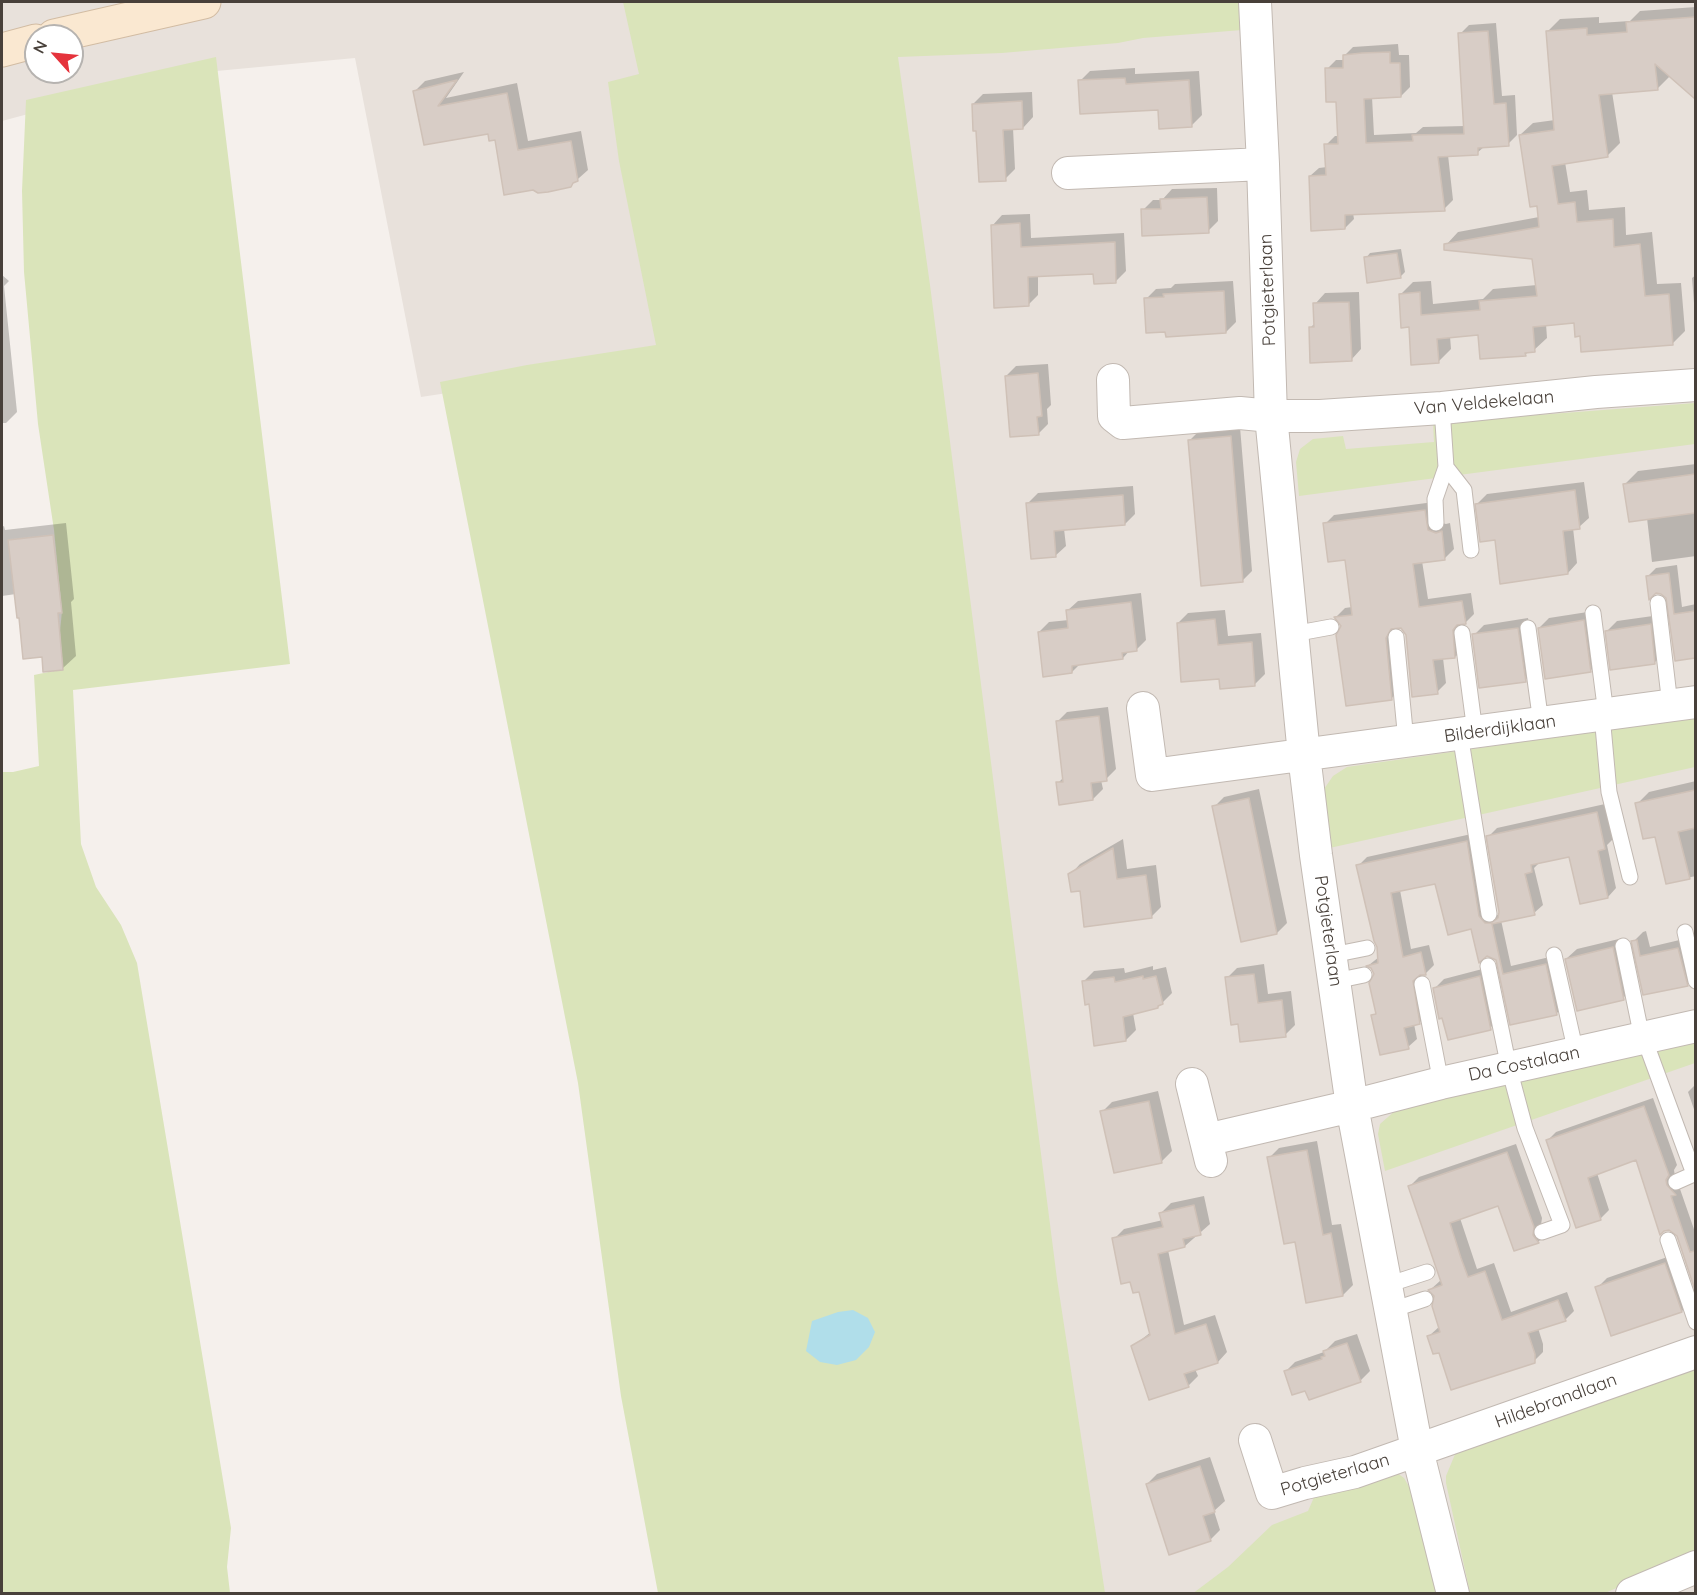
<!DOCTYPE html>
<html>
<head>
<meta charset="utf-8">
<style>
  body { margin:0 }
  #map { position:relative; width:1697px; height:1595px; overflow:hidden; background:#f5f0ec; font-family:Quicksand,sans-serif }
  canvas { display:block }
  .frame { position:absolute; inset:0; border:3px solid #48403a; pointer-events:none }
  .north { position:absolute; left:24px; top:24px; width:60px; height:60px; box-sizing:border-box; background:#fff; border:2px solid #b6b3b0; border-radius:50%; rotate:297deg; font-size:16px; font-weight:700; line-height:24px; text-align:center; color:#48403a }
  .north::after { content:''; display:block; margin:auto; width:21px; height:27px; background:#e5333c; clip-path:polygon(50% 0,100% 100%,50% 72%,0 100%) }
</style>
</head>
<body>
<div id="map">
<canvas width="1697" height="1595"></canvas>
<div class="frame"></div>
<div class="north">N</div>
</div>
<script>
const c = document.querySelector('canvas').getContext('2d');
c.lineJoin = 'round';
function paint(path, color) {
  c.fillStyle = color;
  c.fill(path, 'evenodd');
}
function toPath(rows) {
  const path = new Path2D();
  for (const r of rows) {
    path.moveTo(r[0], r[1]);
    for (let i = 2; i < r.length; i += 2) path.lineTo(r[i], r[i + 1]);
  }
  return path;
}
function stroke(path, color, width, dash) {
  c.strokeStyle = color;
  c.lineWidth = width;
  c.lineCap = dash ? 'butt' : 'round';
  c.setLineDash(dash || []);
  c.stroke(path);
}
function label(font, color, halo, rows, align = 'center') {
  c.font = font + ' Quicksand,sans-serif';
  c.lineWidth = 4.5;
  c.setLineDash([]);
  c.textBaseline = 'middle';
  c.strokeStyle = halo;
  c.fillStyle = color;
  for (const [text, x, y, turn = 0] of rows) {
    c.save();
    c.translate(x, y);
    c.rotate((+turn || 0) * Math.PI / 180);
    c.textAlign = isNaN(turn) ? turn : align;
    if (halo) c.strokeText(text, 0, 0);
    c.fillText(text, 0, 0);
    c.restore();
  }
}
paint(toPath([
  [2,2,1695,2,1695,1593,1091,1593,716,352,421,397,355,58,174,75,2,121],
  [36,36,72,36,72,72,36,72]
]), '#e8e1db');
paint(toPath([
  [623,2,1245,2,1242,30,1143,38,1118,43,1002,53,898,57,930,285,1057,1279,1105,1593,658,1593,621,1396,578,1083,440,382,527,365,656,345,619,161,608,82,639,74],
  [216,57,290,664,73,690,81,844,96,887,121,925,137,963,231,1528,227,1567,230,1593,2,1594,2,772,13,772,39,766,34,675,63,669,60,631,62,611,54,530,38,424,24,272,22,191,26,100],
  [1695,403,1695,444,1299,496,1296,462,1300,449,1313,439,1343,436,1346,449,1434,442,1433,423],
  [1695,717,1695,767,1325,849,1322,792,1333,776,1347,767],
  [1695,1041,1695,1063,1385,1171,1378,1134,1380,1124,1396,1110],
  [1695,1360,1695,1554,1605,1593,1470,1593,1446,1483,1446,1476,1456,1452],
  [1393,1470,1404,1478,1411,1490,1437,1593,1192,1594,1228,1567,1272,1525,1308,1511,1315,1495]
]), '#dae4ba');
paint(toPath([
  [853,1310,868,1318,875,1332,869,1347,856,1360,837,1365,820,1362,806,1351,812,1321,838,1312]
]), '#b0deea');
paint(toPath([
  [1696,7,1696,97,1671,75,1657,89,1612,92,1620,143,1607,156,1565,162,1570,192,1587,190,1589,210,1625,207,1626,235,1652,232,1657,284,1681,283,1685,331,1672,344,1582,335,1575,322,1546,324,1547,338,1534,350,1529,351,1525,355,1480,333,1450,336,1451,349,1438,362,1410,326,1401,294,1413,282,1431,281,1433,304,1483,299,1493,289,1537,285,1534,258,1446,245,1458,232,1539,217,1520,135,1533,123,1555,120,1547,32,1560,19,1599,17,1599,23,1630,21,1640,11],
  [1496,23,1502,96,1515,95,1517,135,1508,144,1485,146,1477,153,1448,155,1453,200,1444,209,1353,213,1354,219,1345,228,1310,176,1319,168,1327,167,1326,145,1335,136,1339,136,1337,100,1327,69,1336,60,1344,60,1344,56,1353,47,1398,44,1399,55,1409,55,1410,87,1401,96,1372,97,1374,135,1416,133,1423,127,1465,126,1460,34,1469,25],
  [1135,68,1135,74,1199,71,1202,115,1192,125,1159,108,1080,81,1090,71],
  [464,72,446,98,517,83,528,141,581,131,588,170,570,186,489,132,425,143,415,91,425,81],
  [1032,92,1033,117,1023,128,1013,128,1015,169,1005,179,978,129,973,104,983,94],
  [1217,188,1218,221,1208,231,1143,210,1153,200,1162,200,1172,189],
  [1030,214,1031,238,1124,233,1126,271,1116,281,1094,272,1038,275,1038,295,1028,305,992,226,1002,215],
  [1401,249,1405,272,1400,277,1366,258,1370,253],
  [2,275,9,281,4,286,17,412,6,423,2,423],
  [1696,275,1696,303,1694,303,1692,278],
  [1233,281,1236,322,1226,332,1146,299,1156,289,1171,288,1175,284],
  [1359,292,1361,349,1351,360,1310,328,1316,322,1315,304,1325,293],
  [1048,364,1051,405,1047,409,1048,424,1038,434,1006,376,1016,366],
  [1240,427,1252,571,1242,581,1190,440,1200,430],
  [1696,464,1696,556,1652,562,1647,518,1625,484,1638,471],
  [1584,482,1589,518,1579,527,1573,528,1577,563,1568,573,1497,538,1477,504,1487,494],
  [1133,486,1135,514,1125,524,1064,529,1066,546,1055,556,1028,503,1038,493],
  [1434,502,1436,521,1446,524,1450,523,1454,549,1445,558,1422,561,1428,599,1471,593,1474,614,1465,623,1461,623,1464,648,1455,657,1443,658,1446,683,1437,692,1407,635,1400,626,1395,627,1400,689,1391,699,1336,617,1345,608,1352,607,1346,558,1325,524,1334,515],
  [66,523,74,599,71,602,76,656,63,668,43,656,21,616,16,594,2,596,2,527,4,526,5,530],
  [1677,565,1682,607,1696,604,1696,656,1676,659,1667,596,1657,592,1647,577,1656,568],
  [1141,593,1146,640,1136,650,1130,650,1123,658,1080,664,1072,672,1039,632,1049,622,1069,620,1067,611,1078,601],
  [1225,610,1228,636,1261,633,1265,674,1255,684,1221,678,1178,623,1188,613],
  [1594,611,1600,661,1590,671,1539,628,1549,618],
  [1660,615,1665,652,1655,662,1607,631,1617,621],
  [1528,618,1535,670,1525,680,1474,635,1484,625],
  [1108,707,1116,769,1106,779,1101,780,1103,789,1093,799,1058,783,1064,777,1057,722,1067,712],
  [1696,781,1696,876,1667,882,1656,835,1637,804,1649,792],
  [1259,789,1287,923,1277,933,1214,807,1224,797],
  [1605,804,1613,839,1607,845,1616,888,1608,897,1582,902,1571,855,1540,862,1534,868,1543,905,1534,913,1501,920,1511,966,1554,956,1565,1005,1557,1013,1511,1023,1497,959,1436,882,1400,890,1411,949,1429,945,1434,965,1425,974,1421,973,1428,1014,1419,1023,1414,1024,1417,1039,1408,1047,1373,1016,1377,1012,1375,974,1369,965,1379,957,1378,946,1358,866,1367,857,1476,833,1494,915,1500,915,1488,837,1497,828],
  [1123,839,1127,869,1156,865,1161,907,1151,917,1081,890,1070,875,1080,864],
  [1646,931,1650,947,1688,938,1696,975,1687,983,1644,994,1633,942,1643,932],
  [1623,938,1633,988,1623,998,1566,959,1577,949],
  [1264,964,1268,994,1291,991,1295,1025,1285,1035,1239,1023,1227,978,1237,968],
  [1153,966,1153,970,1166,967,1172,993,1158,1007,1133,1013,1136,1030,1126,1040,1090,1003,1084,981,1094,971,1124,968,1125,973],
  [1490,967,1500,1018,1490,1028,1444,1016,1434,989,1444,979],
  [1696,1084,1696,1115,1688,1092],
  [1158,1091,1172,1151,1162,1161,1115,1172,1102,1112,1112,1102],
  [1653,1098,1677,1165,1674,1170,1675,1176,1684,1185,1680,1189,1696,1235,1696,1286,1678,1235,1637,1158,1597,1173,1609,1210,1600,1219,1548,1140,1556,1132],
  [1317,1141,1332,1225,1341,1224,1353,1285,1343,1295,1296,1240,1269,1158,1279,1148],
  [1516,1144,1542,1218,1541,1225,1547,1233,1538,1242,1515,1249,1499,1204,1460,1218,1477,1269,1494,1263,1511,1312,1567,1292,1574,1311,1565,1320,1538,1328,1543,1344,1543,1352,1534,1361,1440,1351,1429,1336,1440,1326,1436,1296,1430,1290,1441,1280,1410,1186,1419,1177],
  [1204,1196,1210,1224,1185,1246,1168,1250,1184,1325,1215,1315,1227,1352,1218,1362,1195,1369,1198,1376,1188,1386,1133,1346,1151,1332,1141,1290,1114,1239,1124,1229,1163,1220,1161,1213,1171,1203],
  [1676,1254,1692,1301,1682,1311,1597,1288,1607,1278],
  [1357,1334,1370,1371,1360,1381,1285,1372,1295,1362,1324,1352,1335,1341],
  [1210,1457,1225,1501,1214,1511,1220,1530,1210,1540,1147,1484,1157,1474]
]), '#0003');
const building = toPath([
  [1695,17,1695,99,1655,64,1658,90,1599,95,1608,157,1552,166,1558,204,1575,202,1577,222,1613,219,1614,247,1640,244,1645,296,1669,294,1673,345,1581,352,1580,336,1575,337,1574,323,1533,327,1535,352,1525,353,1526,356,1480,359,1478,335,1437,339,1439,363,1411,365,1409,327,1401,328,1399,294,1420,292,1421,315,1480,310,1479,301,1537,296,1532,259,1444,250,1444,244,1539,227,1537,206,1530,207,1519,135,1554,130,1546,31,1587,28,1587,35,1627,32,1626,22,1695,17],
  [1488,31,1494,104,1506,103,1509,146,1478,148,1478,155,1438,157,1445,211,1345,215,1345,229,1311,231,1309,176,1326,175,1324,144,1338,144,1336,102,1326,102,1325,68,1343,68,1343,55,1362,53,1390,52,1390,63,1400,63,1401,97,1364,99,1366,143,1413,141,1412,135,1464,134,1458,33,1488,31],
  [1125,78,1126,84,1189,80,1192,127,1159,129,1158,110,1080,114,1078,80,1125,78],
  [457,80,438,106,507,93,518,150,571,141,578,181,573,183,571,187,548,192,538,193,533,190,504,195,495,140,489,141,488,134,424,145,413,91,457,80],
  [1022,101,1023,129,1003,130,1006,181,979,182,976,131,973,131,972,104,1022,101],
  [1207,197,1209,233,1142,236,1141,209,1161,209,1160,199,1207,197],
  [1020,223,1021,247,1115,242,1116,283,1094,284,1093,274,1028,277,1029,306,994,308,991,225,1020,223],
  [1397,253,1401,278,1367,283,1364,257,1397,253],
  [1224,291,1226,333,1166,337,1165,332,1146,333,1144,298,1164,297,1163,294,1224,291],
  [1349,302,1352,361,1310,363,1309,327,1314,327,1313,303,1349,302],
  [1038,373,1042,416,1037,417,1039,435,1010,437,1005,376,1038,373],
  [1231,436,1243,582,1201,586,1188,440,1231,436],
  [1695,474,1695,513,1629,522,1623,484,1695,474],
  [1575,490,1580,529,1563,531,1568,574,1500,584,1495,540,1480,542,1475,504,1575,490],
  [1123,495,1125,525,1054,531,1056,557,1031,559,1026,503,1123,495],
  [1425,510,1428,530,1436,533,1442,531,1445,560,1413,564,1419,607,1462,601,1466,624,1457,625,1453,630,1455,658,1433,660,1438,694,1412,697,1406,635,1401,628,1391,629,1386,638,1392,700,1346,706,1336,635,1341,626,1334,617,1352,615,1345,560,1328,562,1323,523,1425,510],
  [53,535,62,613,58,613,63,670,43,672,42,657,23,659,19,618,17,618,8,540,53,535],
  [1669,573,1674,614,1695,611,1695,658,1675,661,1666,598,1661,594,1656,593,1649,600,1646,576,1669,573],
  [1131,602,1137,651,1122,653,1123,659,1072,666,1072,673,1043,677,1038,632,1068,628,1066,610,1131,602],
  [1215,619,1218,645,1252,642,1255,686,1220,689,1219,679,1181,682,1177,623,1215,619],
  [1584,620,1591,672,1545,679,1538,628,1584,620],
  [1651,624,1655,664,1610,670,1605,631,1651,624],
  [1518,628,1526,682,1479,688,1472,634,1518,628],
  [1099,716,1107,781,1091,783,1093,800,1059,805,1056,782,1063,782,1056,721,1099,716],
  [1695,790,1695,828,1678,832,1690,879,1666,884,1655,837,1643,839,1635,803,1695,790],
  [1249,798,1277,934,1241,942,1212,806,1249,798],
  [1597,812,1605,849,1598,851,1608,898,1580,904,1569,857,1531,865,1532,872,1525,874,1535,915,1492,924,1503,974,1546,964,1557,1015,1510,1025,1496,960,1487,956,1479,963,1471,929,1448,935,1435,884,1391,893,1403,957,1421,952,1426,975,1420,975,1413,981,1420,1024,1404,1028,1409,1049,1380,1055,1371,1015,1376,1014,1369,983,1374,974,1371,968,1366,966,1378,963,1377,947,1374,941,1356,865,1467,841,1479,916,1485,923,1491,923,1498,918,1499,912,1486,836,1597,812],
  [1113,848,1117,879,1146,875,1152,918,1084,927,1080,891,1071,892,1068,874,1113,848],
  [1637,940,1640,956,1678,948,1688,986,1643,995,1631,941,1637,940],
  [1613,947,1624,1000,1577,1011,1565,959,1613,947],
  [1254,974,1258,1003,1282,1000,1286,1037,1240,1042,1238,1024,1231,1025,1225,977,1254,974],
  [1143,976,1143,979,1156,976,1163,1004,1158,1006,1158,1008,1123,1017,1126,1041,1094,1046,1089,1004,1085,1005,1082,981,1114,977,1115,982,1143,976],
  [1480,976,1491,1030,1448,1040,1442,1018,1439,1019,1433,988,1480,976],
  [1149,1101,1162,1163,1114,1173,1100,1111,1149,1101],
  [1644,1106,1669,1175,1666,1180,1667,1185,1676,1195,1671,1196,1690,1252,1695,1251,1695,1290,1677,1236,1669,1230,1664,1231,1660,1235,1636,1160,1588,1178,1601,1220,1576,1228,1546,1140,1644,1106],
  [1307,1150,1323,1235,1331,1233,1343,1296,1306,1303,1295,1242,1284,1244,1267,1157,1307,1150],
  [1507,1152,1534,1227,1533,1235,1539,1243,1514,1251,1498,1206,1450,1223,1461,1258,1468,1277,1485,1271,1502,1320,1558,1300,1566,1321,1528,1333,1535,1354,1535,1363,1451,1390,1439,1353,1433,1354,1427,1336,1440,1332,1432,1306,1434,1296,1428,1290,1442,1285,1408,1186,1507,1152],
  [1194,1205,1201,1235,1183,1239,1185,1247,1158,1254,1175,1334,1206,1324,1218,1363,1184,1374,1189,1387,1149,1400,1131,1346,1150,1335,1139,1292,1133,1293,1130,1282,1121,1284,1112,1238,1163,1227,1159,1213,1194,1205],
  [1665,1263,1682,1312,1611,1336,1595,1287,1665,1263],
  [1347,1343,1361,1382,1309,1400,1305,1391,1292,1395,1284,1371,1322,1359,1321,1357,1325,1356,1323,1351,1347,1343],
  [1200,1466,1215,1512,1203,1516,1211,1541,1169,1555,1146,1484,1200,1466]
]);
paint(building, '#d8cdc6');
stroke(building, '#cfc1b7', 1.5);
const lane = toPath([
  [1446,467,1464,490,1471,550],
  [1436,523,1435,499,1446,467,1442,408],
  [1658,603,1670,705],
  [1593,613,1606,714],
  [1528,628,1541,723],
  [1462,633,1475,732],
  [1293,634,1331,627],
  [1396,637,1406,741],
  [1602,715,1609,792,1630,877],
  [1460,734,1489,914],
  [1685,932,1696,981],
  [1623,946,1642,1038],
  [1332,955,1367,948],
  [1554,955,1576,1053],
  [1488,966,1509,1068,1525,1128,1562,1225,1542,1232],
  [1335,981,1364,975],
  [1422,984,1441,1083],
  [1644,1038,1694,1174,1676,1182],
  [1668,1240,1696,1322],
  [1387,1285,1427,1272],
  [1392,1310,1425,1299]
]);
const street = toPath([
  [1255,2,1263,164,1271,416,1304,755,1316,855,1352,1106,1417,1450,1453,1594],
  [1068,173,1263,164],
  [1113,380,1114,416,1123,423,1240,413,1271,416,1320,416,1442,408,1596,392,1696,385],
  [1143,708,1152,775,1696,702],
  [1192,1084,1211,1161],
  [1206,1140,1352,1106,1441,1083,1696,1026],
  [1255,1440,1272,1493,1305,1483,1355,1472,1696,1352],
  [1632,1594,1696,1567]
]);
const secondary = toPath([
  [54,36,204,2],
  [2,50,36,41]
]);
stroke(lane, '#c2b9b2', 17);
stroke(street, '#c2b9b2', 34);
stroke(secondary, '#d2bca3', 35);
stroke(lane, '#fff', 15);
stroke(street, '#fff', 32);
stroke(secondary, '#fae8d1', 33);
label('18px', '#48403a', '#fff', [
  ["Potgieterlaan",1268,290,-92],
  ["Van Veldekelaan",1484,403,-5],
  ["Bilderdijklaan",1500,729,-8],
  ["Potgieterlaan",1328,931,82],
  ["Da Costalaan",1524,1064,-12],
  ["Hildebrandlaan",1556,1401,-20],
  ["Potgieterlaan",1335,1475,-16]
]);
</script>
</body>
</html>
